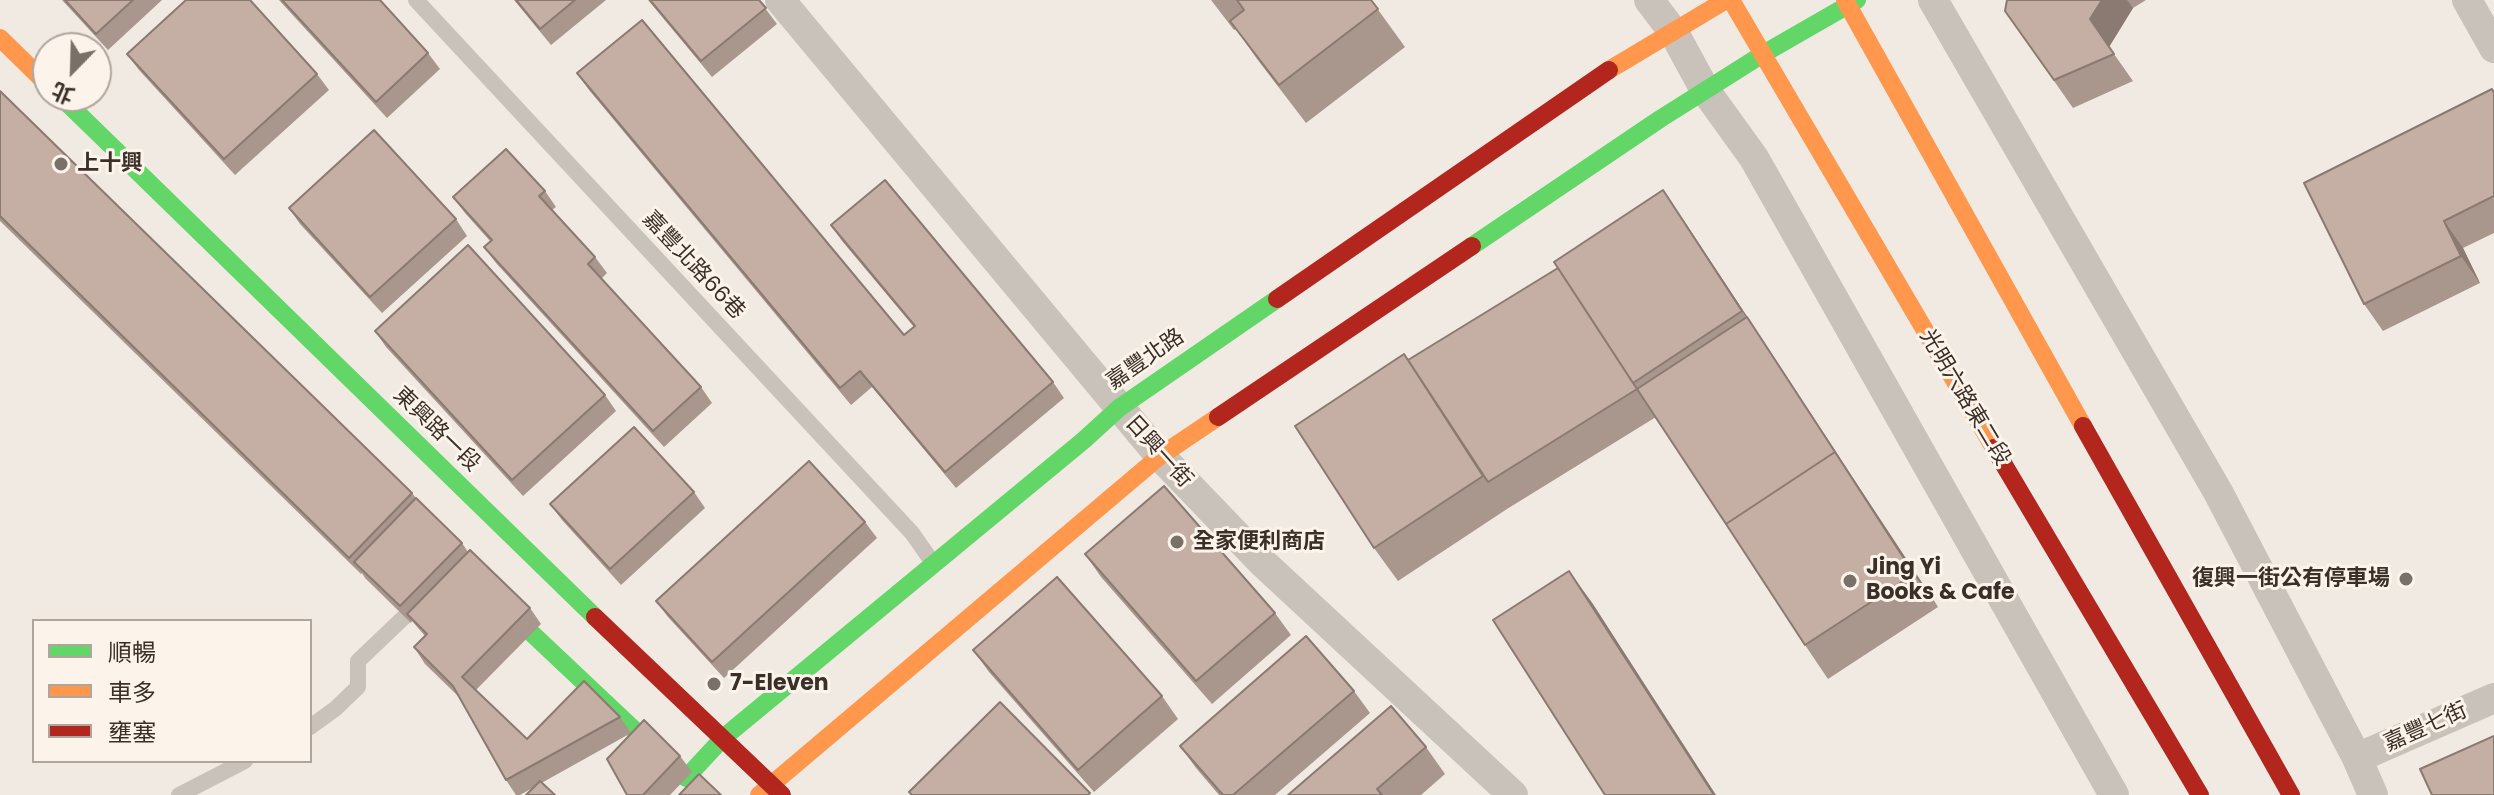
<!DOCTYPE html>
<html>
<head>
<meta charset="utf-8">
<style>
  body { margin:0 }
  #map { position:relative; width:2494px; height:795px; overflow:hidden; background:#f0eae3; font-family:Poppins,"Noto Sans TC",sans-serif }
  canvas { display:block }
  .legend { position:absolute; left:32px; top:619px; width:280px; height:144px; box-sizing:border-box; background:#fcf4eb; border:2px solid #afa59d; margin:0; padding:10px 14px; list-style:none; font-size:24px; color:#3b2f29 }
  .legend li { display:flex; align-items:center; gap:16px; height:40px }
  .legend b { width:40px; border:2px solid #afa59d }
  .north { position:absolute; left:32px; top:32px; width:80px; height:80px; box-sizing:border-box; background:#fcf4eb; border:2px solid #afa59d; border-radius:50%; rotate:203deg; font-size:22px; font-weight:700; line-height:32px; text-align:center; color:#3b2f29 }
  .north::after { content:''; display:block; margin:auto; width:28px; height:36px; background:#7a706a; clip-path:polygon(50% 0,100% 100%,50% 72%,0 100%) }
</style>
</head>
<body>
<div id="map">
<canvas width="2494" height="795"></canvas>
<ul class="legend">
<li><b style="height:10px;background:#63d668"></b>順暢</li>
<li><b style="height:10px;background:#ff974d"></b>車多</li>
<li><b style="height:10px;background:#b3261e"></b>壅塞</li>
</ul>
<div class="north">北</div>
</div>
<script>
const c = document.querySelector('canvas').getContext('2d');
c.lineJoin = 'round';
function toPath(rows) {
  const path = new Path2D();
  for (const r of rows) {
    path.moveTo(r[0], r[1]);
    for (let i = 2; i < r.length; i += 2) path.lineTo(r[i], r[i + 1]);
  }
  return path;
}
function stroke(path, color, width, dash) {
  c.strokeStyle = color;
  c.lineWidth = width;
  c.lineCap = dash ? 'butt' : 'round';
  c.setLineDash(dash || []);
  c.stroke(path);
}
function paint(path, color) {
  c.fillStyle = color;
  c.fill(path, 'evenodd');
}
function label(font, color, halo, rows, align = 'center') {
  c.font = font + ' Poppins,"Noto Sans TC",sans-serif';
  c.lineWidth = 6;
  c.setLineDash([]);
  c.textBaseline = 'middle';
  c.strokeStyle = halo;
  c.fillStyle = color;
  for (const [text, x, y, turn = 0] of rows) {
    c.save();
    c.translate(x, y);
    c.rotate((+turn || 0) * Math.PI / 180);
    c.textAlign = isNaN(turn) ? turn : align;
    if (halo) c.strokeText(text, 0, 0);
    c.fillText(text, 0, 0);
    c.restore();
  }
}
stroke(toPath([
  [416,0,912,533,933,563],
  [310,727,335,709,358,687,358,661,420,602],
  [179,795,245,761]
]), '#c9c2bb', 16);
stroke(toPath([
  [780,0,1160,456,1263,563,1513,795],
  [1649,0,1674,33,1705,90,1754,158,2114,795],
  [1933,0,2218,492,2357,758,2373,795],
  [2467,0,2494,48],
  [2357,758,2494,698]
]), '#c9c2bb', 30);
stroke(toPath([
  [60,96,595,617],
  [1472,246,1660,119,1763,54,1857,0],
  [489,593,678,771],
  [686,778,723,738,1084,440,1119,408,1277,299]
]), '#63d668', 18);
stroke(toPath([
  [1731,0,1994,448],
  [1845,0,2083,426],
  [0,38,48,85],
  [1609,70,1726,0],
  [759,795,1160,456,1218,417]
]), '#ff974d', 18);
stroke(toPath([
  [1277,299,1609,70],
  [1218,417,1472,246],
  [2083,426,2291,795],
  [1994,448,2200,795],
  [595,617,782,795]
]), '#b3261e', 18);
paint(toPath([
  [62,0,162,0,108,50],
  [279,0,380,0,428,53,440,69,387,118],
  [514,0,606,0,551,45],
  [648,0,759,0,777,24,712,77],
  [1211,0,1371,0,1405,47,1306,123,1257,59,1236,29,1234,30],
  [2007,0,2146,0,2133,8,2109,47,2133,81,2073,108,2005,11],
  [127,54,317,74,329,90,235,175,139,70],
  [577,73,904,335,914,327,842,241,831,225,1053,382,1064,398,956,488,872,387,851,405,589,90],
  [0,91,412,493,416,498,462,543,468,552,530,608,541,624,476,690,527,739,620,717,631,733,520,795,516,795,506,780,459,697,425,664,414,647,425,636,412,621,411,623,365,578,362,573,361,574,0,221],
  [2494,92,2494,233,2463,248,2480,283,2383,331,2364,304],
  [545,191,556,207,552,210,595,257,607,273,601,279,701,387,712,403,664,447,496,263,484,247,490,241,465,213,453,197],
  [289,208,456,219,467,236,382,313,300,224],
  [1686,224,1938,607,1828,679,1805,645,1656,417,1507,509,1398,581,1374,548,1408,360],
  [375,331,605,395,616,411,523,496,386,347],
  [694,492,705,508,621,585,562,520,550,504],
  [865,522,877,538,724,678,668,617,656,601],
  [1085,554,1275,613,1291,635,1212,704,1101,577],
  [973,650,1162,696,1178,719,1094,792,989,672],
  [1354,691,1370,713,1275,795,1219,795,1196,768,1180,746],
  [1426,747,1445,774,1421,795,1288,795],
  [680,756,692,772,670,795,627,795]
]), '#a9968c');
paint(toPath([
  [2102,0,2127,0,2133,8,2109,47,2090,19],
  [1663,190,1686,224,1766,345,1742,311],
  [2444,221,2463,248,2480,283,2461,256],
  [1747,317,1766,345,1858,486,1839,458],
  [1835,452,1858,486,1938,607,1914,574],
  [1569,571,1593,604,1716,795,1714,795]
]), '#8a7a72');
const building = toPath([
  [65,0,133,0,96,34,65,0],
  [186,0,250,0,317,74,224,159,127,54,186,0],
  [282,0,380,0,428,53,376,102,282,0],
  [516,0,575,0,540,29,516,0],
  [650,0,759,0,766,8,701,61,650,0],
  [1237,0,1371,0,1378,9,1279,85,1230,21,1244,10,1237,0],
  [2007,0,2102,0,2090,19,2114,54,2054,80,2005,11,2007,0],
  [642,20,904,335,915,326,831,225,885,180,1053,382,945,472,860,371,840,388,577,73,642,20],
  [2492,89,2494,93,2494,196,2444,221,2461,256,2364,304,2304,183,2492,89],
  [0,91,412,493,349,558,0,216,0,91],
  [374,130,456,219,370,297,289,208,374,130],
  [506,149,545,191,539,196,595,257,588,264,701,387,653,431,484,247,492,240,453,197,506,149],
  [1663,190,1742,311,1633,383,1554,262,1663,190],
  [468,245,605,395,512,480,375,331,468,245],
  [1558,268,1637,389,1488,482,1408,360,1558,268],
  [1747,317,1839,458,1835,452,1726,524,1637,389,1747,317],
  [1404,354,1483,476,1374,548,1295,426,1404,354],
  [634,427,694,492,610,569,550,504,634,427],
  [1835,452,1914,574,1805,645,1726,524,1835,452],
  [809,461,865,522,712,662,656,601,809,461],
  [1164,486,1275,613,1196,681,1085,554,1164,486],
  [416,498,462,543,400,606,354,562,416,498],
  [470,550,530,608,462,677,527,739,584,681,620,717,506,780,453,686,414,647,427,634,407,614,470,550],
  [1569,571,1714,795,1605,795,1493,620,1569,571],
  [1057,577,1162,696,1078,770,973,650,1057,577],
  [1306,636,1354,691,1233,795,1223,795,1180,746,1306,636],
  [1000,702,1090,793,1088,795,912,795,909,792,1000,702],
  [1391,706,1426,747,1377,789,1382,795,1288,795,1391,706],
  [644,720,680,756,643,795,627,795,607,759,644,720],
  [2494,736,2494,795,2432,795,2420,769,2494,736],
  [699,774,721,795,679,795,699,774],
  [540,781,555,795,526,795,540,781]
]);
paint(building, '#c5aea3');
stroke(building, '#8a7a72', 2);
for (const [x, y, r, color] of [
  [61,164,8,"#7a706a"],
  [1177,542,8,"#7a706a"],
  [2406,579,8,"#7a706a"],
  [1850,581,8,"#7a706a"],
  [714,684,8,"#7a706a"]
]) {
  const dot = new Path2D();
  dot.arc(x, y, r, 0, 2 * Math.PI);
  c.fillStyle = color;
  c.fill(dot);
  stroke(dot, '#fcf4eb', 3);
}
label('bold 22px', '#3b2f29', '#fcf4eb', [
  ["上十興",77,164],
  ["全家便利商店",1193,542],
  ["Jing Yi",1866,568],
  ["Books & Cafe",1866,593],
  ["復興一街公有停車場",2390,579,"right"],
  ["7-Eleven",730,684]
], 'left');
label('22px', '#3b2f29', '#fcf4eb', [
  ["嘉豐北路66巷",693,266,47],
  ["嘉豐北路",1146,360,-35],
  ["光明六路東二段",1964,398,59],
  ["東興路一段",436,430,44],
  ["日興一街",1158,452,48],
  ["嘉豐七街",2426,728,-24]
]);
</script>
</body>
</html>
